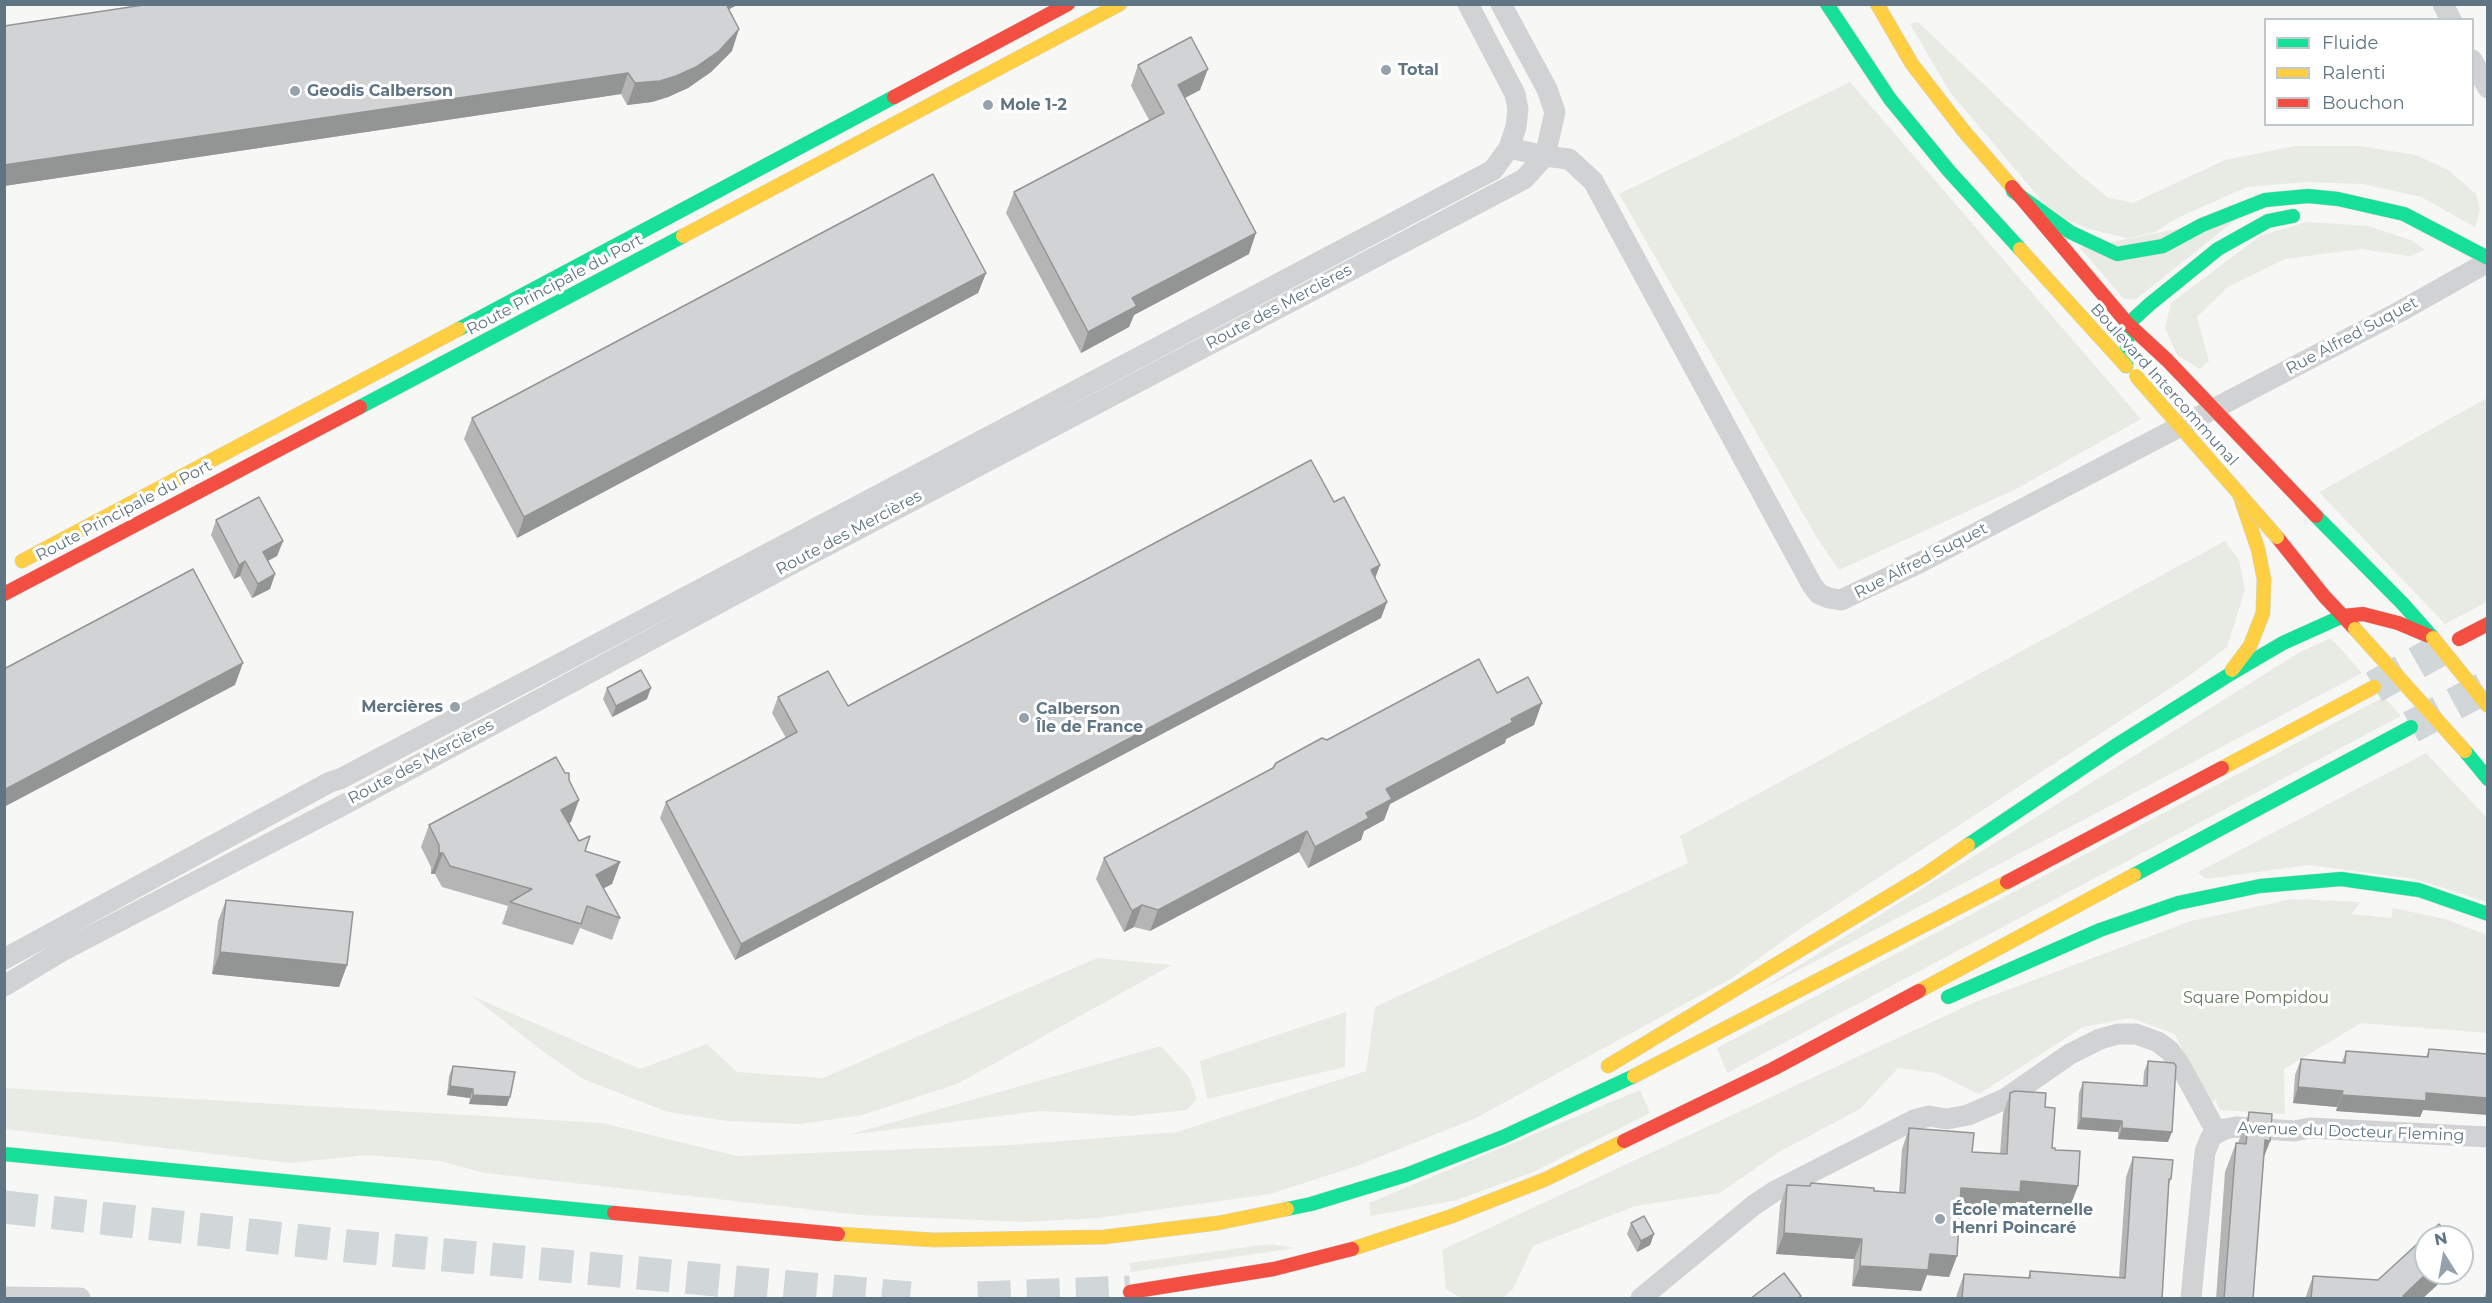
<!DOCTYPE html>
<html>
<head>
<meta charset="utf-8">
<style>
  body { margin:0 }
  #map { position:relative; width:2492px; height:1303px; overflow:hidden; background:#f7f7f6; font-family:Montserrat,sans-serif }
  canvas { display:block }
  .frame { position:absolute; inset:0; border:6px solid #607583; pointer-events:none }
  .legend { position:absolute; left:2264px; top:18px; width:210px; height:108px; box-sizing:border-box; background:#fff; border:2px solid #bfc8cd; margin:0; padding:8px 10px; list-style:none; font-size:18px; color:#607583 }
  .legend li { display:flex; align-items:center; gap:12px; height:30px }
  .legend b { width:30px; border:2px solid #bfc8cd }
  .north { position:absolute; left:2414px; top:1225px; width:60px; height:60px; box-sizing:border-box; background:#fff; border:2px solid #bfc8cd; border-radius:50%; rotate:349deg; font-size:16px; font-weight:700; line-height:24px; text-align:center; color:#607583 }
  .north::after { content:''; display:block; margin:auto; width:21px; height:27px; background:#95a2ab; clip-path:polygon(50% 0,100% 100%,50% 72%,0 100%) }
</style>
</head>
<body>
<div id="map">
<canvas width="2492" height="1303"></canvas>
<div class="frame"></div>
<ul class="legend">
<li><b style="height:8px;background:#16e098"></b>Fluide</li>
<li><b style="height:8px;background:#ffcf43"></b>Ralenti</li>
<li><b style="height:8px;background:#f24e42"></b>Bouchon</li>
</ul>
<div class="north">N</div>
</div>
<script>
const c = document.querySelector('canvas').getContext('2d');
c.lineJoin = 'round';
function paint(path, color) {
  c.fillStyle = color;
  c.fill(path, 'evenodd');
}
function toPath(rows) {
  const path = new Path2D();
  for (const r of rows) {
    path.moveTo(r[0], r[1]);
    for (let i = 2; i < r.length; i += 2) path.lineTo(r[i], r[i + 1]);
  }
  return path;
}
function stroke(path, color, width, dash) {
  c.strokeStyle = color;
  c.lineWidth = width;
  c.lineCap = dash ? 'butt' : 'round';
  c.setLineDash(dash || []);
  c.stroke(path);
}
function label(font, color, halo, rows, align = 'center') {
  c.font = font + ' Montserrat,sans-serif';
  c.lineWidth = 6;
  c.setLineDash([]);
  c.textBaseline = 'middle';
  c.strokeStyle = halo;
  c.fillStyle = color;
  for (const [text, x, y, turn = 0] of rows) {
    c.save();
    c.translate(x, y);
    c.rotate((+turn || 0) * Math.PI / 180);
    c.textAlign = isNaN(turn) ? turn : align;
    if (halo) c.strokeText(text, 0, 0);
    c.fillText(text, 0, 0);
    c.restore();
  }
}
paint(toPath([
  [1918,22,2072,168,2107,197,2133,203,2225,160,2295,146,2360,146,2416,155,2448,170,2476,194,2480,210,2475,227,2421,197,2363,184,2305,182,2247,187,2175,219,2156,232,2128,238,2089,229,2053,214,1950,92,1910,24],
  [1850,82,2141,419,2016,489,1839,570,1816,536,1619,194],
  [2239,217,2135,300,2124,299,2080,248],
  [2306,222,2368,226,2411,240,2425,250,2410,256,2361,249,2285,259,2228,287,2197,317,2209,361,2200,369,2177,355,2165,328,2171,303,2260,236],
  [2487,398,2487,602,2445,624,2319,492],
  [2225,541,2239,560,2245,590,2227,647,2189,676,1798,930,1732,978,1476,1118,1357,1166,1270,1194,1098,1218,1026,1222,860,1215,484,1173,440,1161,365,1155,290,1163,5,1129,4,1088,602,1123,737,1156,1011,1145,1177,1132,1366,1071,1375,1007,1688,863,1680,836],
  [2331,638,2362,673,1755,993,2300,652],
  [2384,697,2401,716,1727,1073,1717,1048],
  [2426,753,2487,818,2487,902,2415,879,2308,865,2206,879,2198,872],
  [2292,899,2360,902,2352,914,2391,918,2393,908,2445,919,2487,935,2487,1033,2361,1023,2284,1069,2285,1114,2220,1110,2215,1099,2209,1107,2175,1034,2131,1018,2083,1027,1979,1094,1936,1073,1898,1068,1860,1109,1779,1152,1720,1193,1635,1206,1533,1246,1513,1289,1503,1298,1461,1298,1446,1289,1442,1250,1973,1003,2191,921],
  [1097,958,1172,965,957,1084,862,1115,801,1124,728,1121,668,1112,583,1079,541,1050,472,996,640,1069,707,1044,737,1072,823,1078],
  [1346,1012,1345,1067,1207,1099,1200,1061],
  [1161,1046,1189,1077,1197,1099,1187,1110,1130,1116,1040,1111,848,1135],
  [1640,1090,1650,1113,1533,1172,1457,1200,1370,1216,1369,1203],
  [1270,1244,1295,1248,1131,1272,1129,1263]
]), '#e7ebe4');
stroke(toPath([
  [2374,687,2459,639],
  [2411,727,2488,686],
  [4,1207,348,1246,910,1298],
  [978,1298,1130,1292]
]), '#d1d6d9', 33, [33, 16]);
const fast = toPath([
  [1827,4,1890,99,1949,171,2020,249],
  [2013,191,2070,232,2117,254,2163,246,2202,225,2265,200,2308,196,2338,199,2404,214,2488,258],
  [459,329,894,97],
  [2126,366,2128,324,2150,304,2218,249,2268,221,2293,216],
  [360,407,683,236],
  [2316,516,2403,604,2433,638],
  [2465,751,2488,779],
  [1968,845,2115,746,2227,676,2283,643,2343,616],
  [2134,875,2411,727],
  [1948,997,2100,930,2178,903,2260,886,2341,879,2419,890,2488,914],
  [4,1154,614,1213],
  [1287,1209,1311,1204,1406,1175,1503,1137,1634,1076]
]);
const slow = toPath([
  [1877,4,1912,64,1963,130,2012,187],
  [683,236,1120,4],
  [2020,249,2126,366],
  [22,561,459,329],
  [2232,670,2250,646,2263,613,2264,579,2258,549,2240,496],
  [2222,768,2374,687],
  [1919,991,2134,875],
  [1608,1066,1926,874,1968,845],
  [1634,1076,2007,882],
  [838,1234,934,1240,1104,1237,1218,1223,1287,1209],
  [1352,1249,1452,1216,1546,1179,1624,1141]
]);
const jam = toPath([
  [894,97,1068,4],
  [2012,187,2128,324,2167,360],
  [2277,537,2324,596,2355,629],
  [4,594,360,407],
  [2343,616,2363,614,2398,623,2429,636],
  [2459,639,2488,624],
  [2007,882,2222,768],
  [1624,1141,1773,1069,1919,991],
  [614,1213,838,1234],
  [1130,1292,1274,1269,1352,1249]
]);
stroke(fast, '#d4d5d5', 15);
stroke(slow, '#d4d5d5', 15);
stroke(jam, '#d4d5d5', 15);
stroke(toPath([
  [2443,4,2451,20],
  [2472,60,2488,88],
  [1509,148,1545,156,1569,159,1593,181,1812,585,1819,594,1829,598,1841,600,1919,563,2399,312,2488,262],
  [4,959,330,782,340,779,563,662,1493,170,1509,148,1516,127,1518,109,1515,94,1468,4],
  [4,986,62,951,347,803,784,568,1524,179,1545,156,1555,112,1547,89,1501,4],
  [4,1297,80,1298],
  [1641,1298,1754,1205,1775,1191,1914,1120,1929,1116,1947,1119,1968,1115,2005,1099,2070,1054,2100,1039,2118,1034,2136,1034,2158,1042,2170,1051,2180,1065,2217,1133],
  [2191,1298,2205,1152,2211,1137,2217,1133,2225,1129,2236,1127,2294,1131,2310,1128,2488,1137]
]), '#d1d2d3', 21);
stroke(fast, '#16e098', 14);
stroke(slow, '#ffcf43', 14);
stroke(jam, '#f24e42', 14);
const slowBridge = toPath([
  [2136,376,2277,537],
  [2355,629,2465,751],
  [2433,638,2488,706]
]);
const jamBridge = toPath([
  [2167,360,2316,516]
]);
stroke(slowBridge, '#d3d4d5', 15, []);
stroke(jamBridge, '#d3d4d5', 15, []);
stroke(slowBridge, '#ffcf43', 14);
stroke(jamBridge, '#f24e42', 14);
paint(toPath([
  [729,10,732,51,711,72,688,88,668,97,652,102,627,105,621,94,4,186,4,26],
  [1138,65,1200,90,1184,98,1249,254,1134,315,1129,327,1081,353,1006,213,1014,192,1149,120,1131,86],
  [986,273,978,293,517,538,464,439,472,418],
  [1334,502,1380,565,1375,578,1387,602,1381,618,735,960,660,818,666,802,786,738,772,713,778,697,848,706],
  [216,520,283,541,277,556,268,561,275,574,270,589,252,598,240,576,234,579,211,535],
  [607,688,647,699,612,717,603,699],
  [1497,693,1534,725,1506,739,1505,743,1390,804,1384,820,1364,831,1361,840,1308,868,1299,852,1150,931,1134,927,1124,932,1096,879,1104,858,1327,740],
  [569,780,571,822,569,823,585,851,620,862,612,884,604,888,620,918,612,940,580,928,573,945,502,924,508,906,442,887,435,874,431,874,431,867,421,847,429,825],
  [226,900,347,965,339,987,212,974,218,921],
  [2429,1049,2423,1110,2420,1117,2336,1111,2337,1107,2293,1103,2295,1075,2301,1059,2342,1062,2346,1051,2426,1057],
  [2148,1061,2168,1142,2118,1139,2118,1132,2077,1129,2079,1093,2083,1082,2143,1086,2144,1072],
  [453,1066,507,1106,469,1104,470,1098,447,1095,449,1076],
  [2010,1093,2045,1107,2052,1148,2055,1150,2070,1207,2016,1202,2013,1213,1960,1209,1957,1256,1949,1277,1927,1275,1921,1291,1852,1286,1854,1259,1776,1254,1780,1205,1787,1185,1810,1186,1811,1183,1899,1193,1902,1149,1909,1128,1972,1152,2000,1154,2003,1114],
  [2249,1112,2270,1141,2264,1156,2253,1299,2216,1299,2225,1172,2236,1143,2238,1143],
  [2133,1157,2171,1179,2168,1188,2162,1299,1956,1299,1957,1294,1964,1274,2028,1278,2030,1271,2119,1277,2126,1177],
  [1631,1223,1654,1234,1650,1245,1637,1252,1627,1234],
  [2313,1276,2378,1280,2447,1276,2422,1299,2305,1299],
  [2487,1289,2487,1299,2484,1299]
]), '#b5b5b6');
paint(toPath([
  [724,4,739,4,728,10],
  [739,29,732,51,711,72,688,88,668,97,652,102,627,105,635,83],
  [1208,69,1200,90,1170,106,1178,85],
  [628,73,621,94,4,186,4,165],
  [1256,233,1249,254,1134,315,1129,327,1081,353,1088,332,1132,298],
  [986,273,978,293,517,538,524,517],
  [283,541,277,556,258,566,263,552],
  [245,561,240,576,234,579,239,565],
  [1380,565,1374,581,1371,570],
  [275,574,270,589,252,598,258,584],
  [1387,602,1381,618,735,960,741,944],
  [243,663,235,685,4,807,4,790],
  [651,688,647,699,612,717,616,706],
  [1542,703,1534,725,1506,739,1505,743,1390,804,1384,820,1364,831,1361,840,1308,868,1315,847,1366,813,1386,789],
  [579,800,571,822,554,831,561,810],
  [1307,831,1299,852,1150,931,1158,910],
  [439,853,443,853,435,874,431,874],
  [620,862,612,884,589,896,596,875],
  [1142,905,1134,927,1124,932,1132,911],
  [220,952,347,965,339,987,212,974],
  [450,1086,473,1089,470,1098,447,1095],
  [2298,1087,2343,1091,2337,1107,2293,1103],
  [2426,1093,2487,1098,2487,1115,2423,1110,2420,1117,2336,1111,2342,1095],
  [473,1095,510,1097,507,1106,469,1104],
  [2081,1118,2122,1121,2118,1132,2077,1129],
  [2122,1128,2172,1132,2168,1142,2118,1139],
  [2265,1140,2270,1141,2259,1170],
  [2021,1181,2078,1186,2070,1207,2016,1202,2013,1213,1954,1209,1961,1188],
  [1784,1233,1862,1239,1854,1259,1776,1254],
  [1654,1234,1650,1245,1637,1252,1641,1241],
  [1930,1254,1957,1256,1949,1277,1927,1275,1921,1291,1852,1286,1860,1266],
  [2427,1273,2448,1273,2447,1276,2422,1299,2402,1299,2403,1296]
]), '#939494');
const building = toPath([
  [150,4,726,4,739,29,719,51,696,67,676,76,660,81,635,83,628,73,4,165,4,26,150,4],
  [1191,37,1208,69,1178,85,1256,233,1132,298,1137,306,1088,332,1014,192,1164,113,1138,65,1191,37],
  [933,174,986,273,524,517,472,418,933,174],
  [1311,460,1334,502,1344,497,1380,565,1371,570,1387,602,741,944,666,802,797,732,778,697,828,671,848,706,1311,460],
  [259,497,283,541,263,552,275,574,258,584,245,561,239,565,216,520,259,497],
  [193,569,243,663,4,790,4,669,193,569],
  [1479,659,1497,693,1528,677,1542,703,1511,719,1513,722,1386,789,1392,799,1366,813,1369,818,1315,847,1307,831,1158,910,1142,905,1132,911,1104,858,1273,768,1276,763,1322,738,1327,740,1479,659],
  [641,670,651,688,616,706,607,688,641,670],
  [556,757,565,773,569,773,569,780,579,800,561,810,579,841,590,836,585,851,620,862,596,875,620,918,587,906,581,924,510,902,532,889,450,866,443,853,439,853,439,845,429,825,556,757],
  [226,900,353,912,347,965,220,952,226,900],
  [2429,1049,2487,1054,2487,1098,2426,1093,2426,1101,2342,1095,2343,1091,2298,1087,2301,1059,2345,1063,2346,1051,2428,1057,2429,1049],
  [2148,1061,2174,1063,2176,1066,2172,1132,2122,1128,2122,1121,2081,1118,2083,1082,2147,1086,2148,1061],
  [453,1066,515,1072,510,1097,473,1095,473,1089,450,1086,453,1066],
  [2015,1091,2046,1093,2045,1107,2055,1108,2052,1148,2055,1148,2055,1150,2080,1151,2078,1186,2021,1181,2020,1192,1961,1188,1957,1256,1930,1254,1928,1270,1860,1266,1862,1239,1784,1233,1787,1185,1810,1186,1811,1183,1874,1188,1874,1191,1905,1193,1909,1128,1974,1133,1972,1152,2007,1154,2010,1093,2015,1091],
  [2249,1112,2272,1114,2270,1141,2265,1140,2253,1299,2224,1299,2236,1143,2246,1144,2249,1112],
  [2133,1157,2173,1160,2171,1179,2169,1179,2162,1299,1962,1299,1964,1274,2030,1278,2030,1271,2125,1278,2133,1157],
  [1644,1216,1654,1234,1641,1241,1631,1223,1644,1216],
  [2439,1224,2451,1237,2426,1237,2426,1273,2427,1273,2403,1296,2406,1299,2311,1299,2313,1276,2378,1280,2439,1224],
  [1784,1273,1801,1296,1798,1299,1750,1299,1784,1273]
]);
paint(building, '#d2d3d4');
stroke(building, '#939494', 1.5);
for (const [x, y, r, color] of [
  [1386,70,6,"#95a2ab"],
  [295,91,6,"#95a2ab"],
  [988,105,6,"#95a2ab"],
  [455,707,6,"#95a2ab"],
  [1024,718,6,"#95a2ab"],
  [1940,1219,6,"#95a2ab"]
]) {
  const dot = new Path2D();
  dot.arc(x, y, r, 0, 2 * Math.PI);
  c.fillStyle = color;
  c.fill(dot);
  stroke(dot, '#fff', 2);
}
label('bold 16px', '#607583', '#fff', [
  ["Total",1398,70],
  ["Geodis Calberson",307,91],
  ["Mole 1-2",1000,105],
  ["Mercières",443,707,"right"],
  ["Calberson",1036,709],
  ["Île de France",1036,727],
  ["École maternelle",1952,1210],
  ["Henri Poincaré",1952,1228]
], 'left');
label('16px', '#607583', '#fff', [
  ["Route Principale du Port",555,285,-28],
  ["Route des Mercières",1279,307,-28],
  ["Rue Alfred Suquet",2352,336,-28],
  ["Boulevard Intercommunal",2164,385,48],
  ["Route Principale du Port",124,511,-28],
  ["Route des Mercières",849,533,-28],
  ["Rue Alfred Suquet",1921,561,-27],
  ["Route des Mercières",421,762,-28],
  ["Avenue du Docteur Fleming",2351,1132,2]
]);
label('16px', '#667a60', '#fff', [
  ["Square Pompidou",2256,998]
]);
</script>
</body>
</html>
